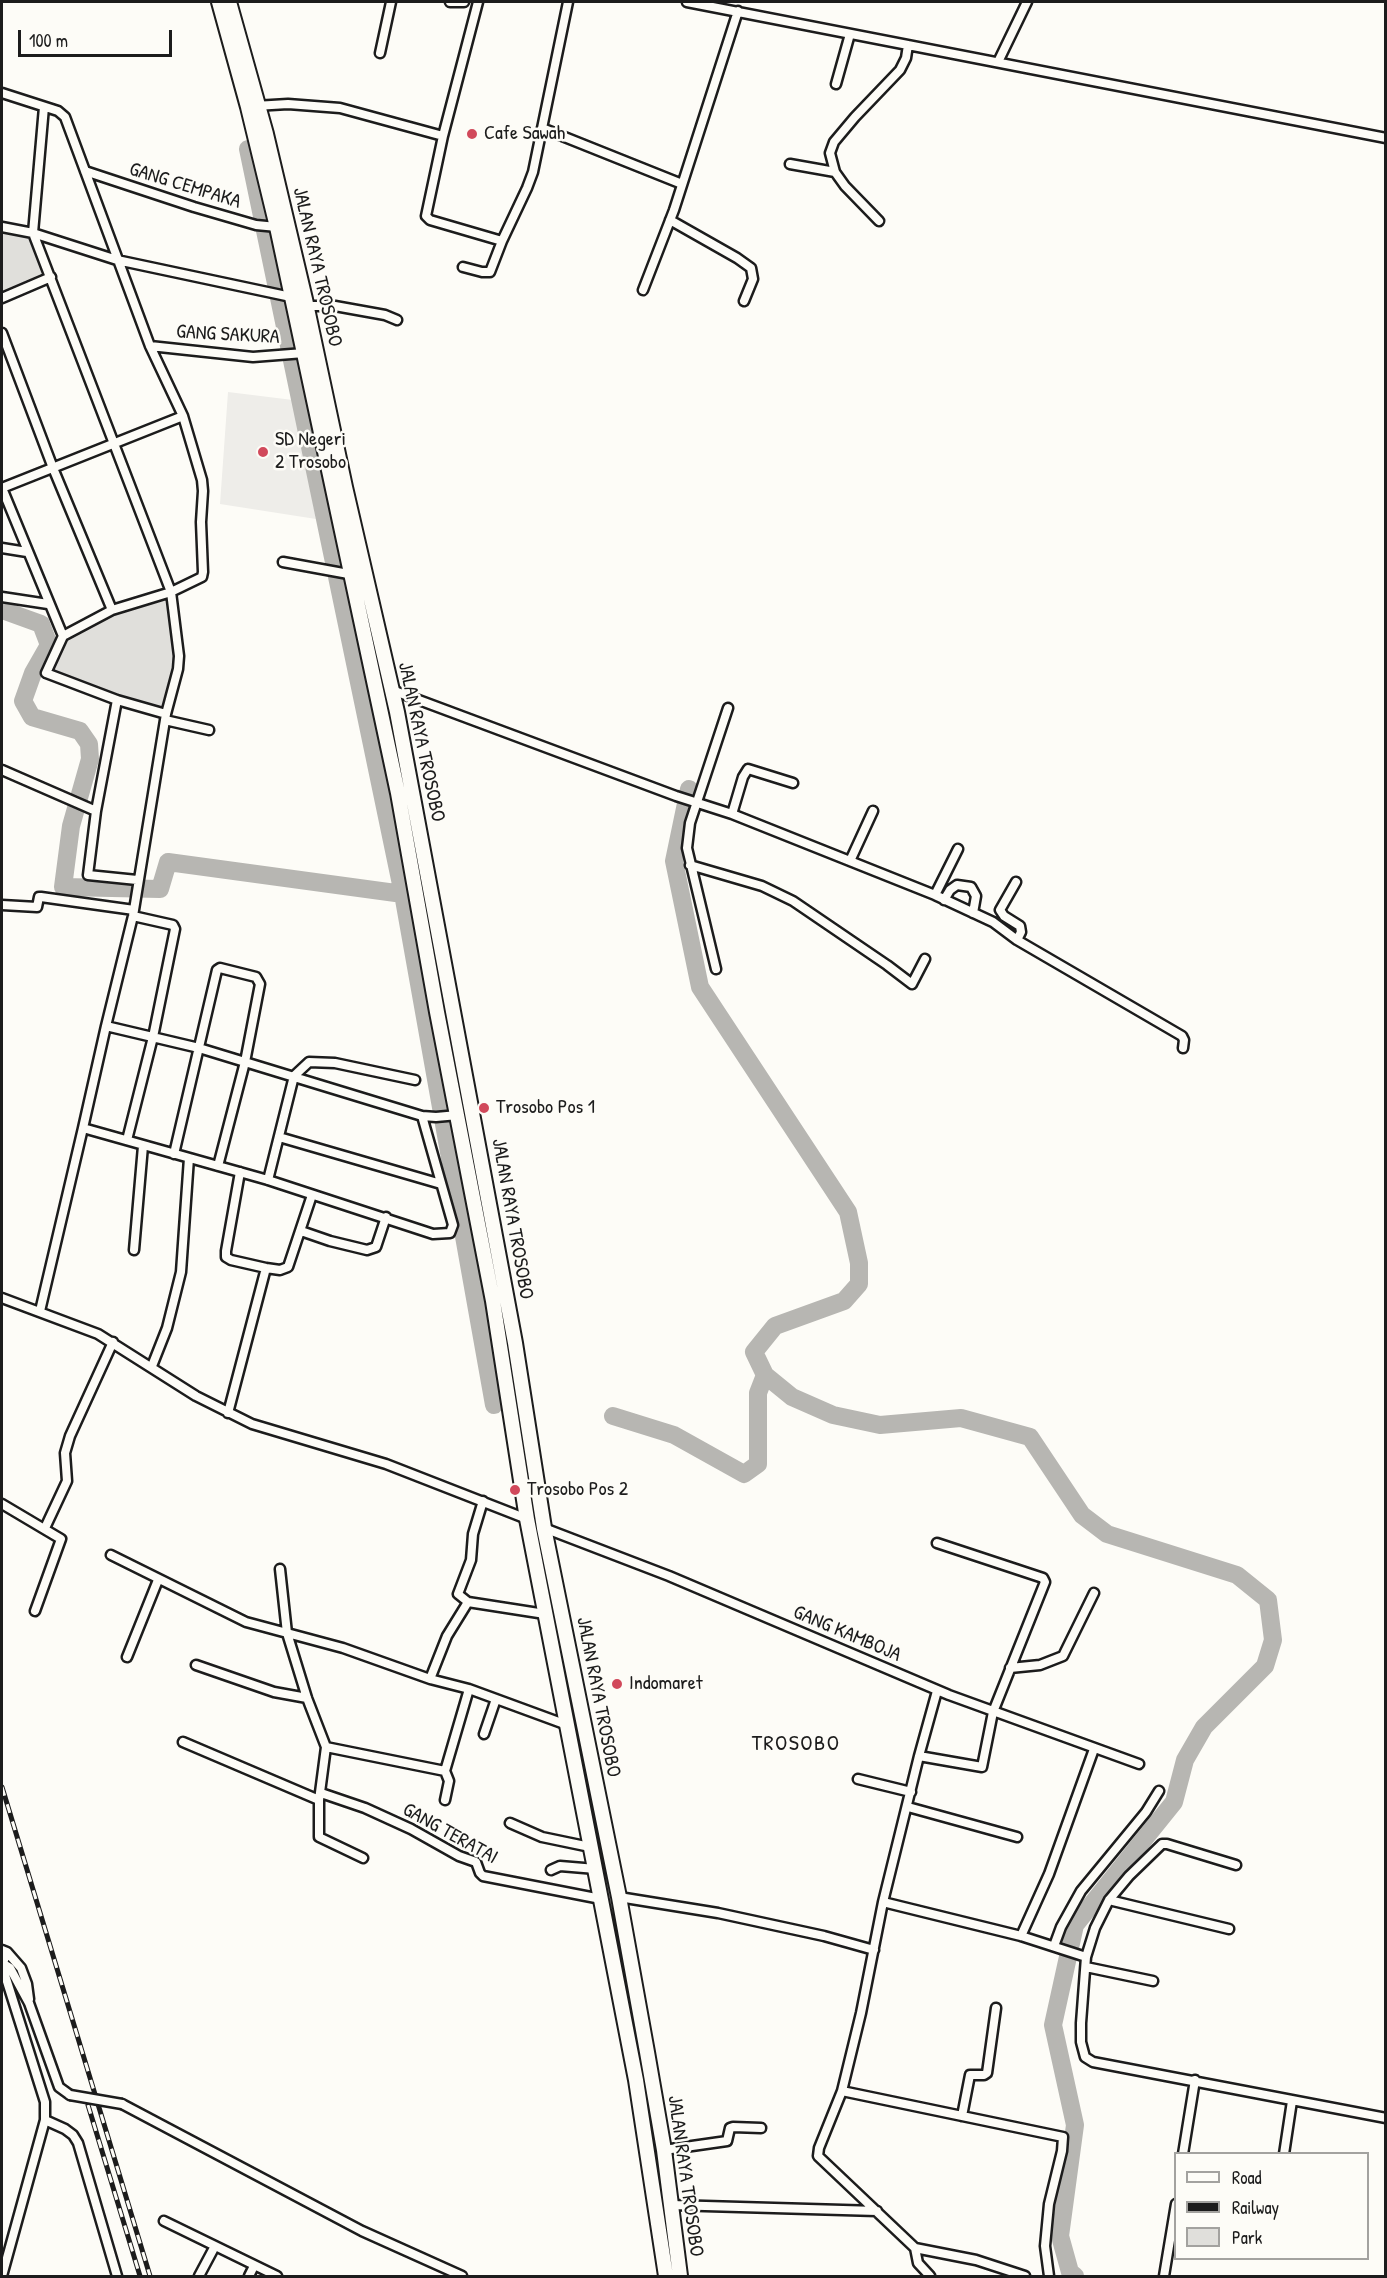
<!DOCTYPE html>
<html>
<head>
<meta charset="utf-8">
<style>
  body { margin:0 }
  #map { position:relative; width:1387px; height:2278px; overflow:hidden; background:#fdfcf7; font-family:"Patrick Hand",sans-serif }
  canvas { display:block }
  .frame { position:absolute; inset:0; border:3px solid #1c1c1c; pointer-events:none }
  .legend { position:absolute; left:1174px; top:2152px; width:195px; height:108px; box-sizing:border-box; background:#fdfcf7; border:2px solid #a3a29f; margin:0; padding:8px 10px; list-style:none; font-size:18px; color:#1c1c1c }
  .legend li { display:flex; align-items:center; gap:12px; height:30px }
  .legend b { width:30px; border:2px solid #a3a29f }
  .scale { position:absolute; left:18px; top:30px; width:154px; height:27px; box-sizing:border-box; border:3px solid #1c1c1c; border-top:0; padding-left:8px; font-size:18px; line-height:21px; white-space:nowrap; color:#1c1c1c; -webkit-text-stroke:4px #fdfcf7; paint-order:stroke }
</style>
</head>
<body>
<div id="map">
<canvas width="1387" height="2278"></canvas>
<div class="frame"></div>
<ul class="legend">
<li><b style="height:8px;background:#fdfcf7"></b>Road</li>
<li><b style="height:8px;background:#1c1c1c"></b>Railway</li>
<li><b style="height:16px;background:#e0dfdb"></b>Park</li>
</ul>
<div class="scale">100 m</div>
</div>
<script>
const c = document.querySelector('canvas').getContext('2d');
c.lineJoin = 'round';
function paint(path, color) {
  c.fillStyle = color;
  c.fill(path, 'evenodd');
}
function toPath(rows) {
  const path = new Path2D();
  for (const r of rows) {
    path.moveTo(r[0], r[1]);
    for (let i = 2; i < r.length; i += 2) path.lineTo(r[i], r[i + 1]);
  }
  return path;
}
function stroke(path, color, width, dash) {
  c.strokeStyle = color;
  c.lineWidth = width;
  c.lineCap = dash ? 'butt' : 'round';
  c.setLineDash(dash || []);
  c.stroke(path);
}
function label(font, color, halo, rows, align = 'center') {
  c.font = font + ' "Patrick Hand",sans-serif';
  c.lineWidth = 5;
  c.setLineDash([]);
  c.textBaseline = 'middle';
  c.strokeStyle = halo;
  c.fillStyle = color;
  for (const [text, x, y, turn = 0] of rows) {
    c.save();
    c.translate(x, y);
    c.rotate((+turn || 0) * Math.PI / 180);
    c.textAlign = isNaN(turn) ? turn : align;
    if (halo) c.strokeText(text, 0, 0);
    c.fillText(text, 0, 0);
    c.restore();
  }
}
paint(toPath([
  [228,392,293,400,316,519,220,504]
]), '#eeede9');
paint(toPath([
  [2,227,33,233,51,277,2,298],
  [169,594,177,668,165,712,46,672,64,636,114,613]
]), '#e0dfdb');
stroke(toPath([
  [248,149,403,894,494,1405],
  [2,610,41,624,49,645,33,673,23,701,32,717,80,731,89,744,90,759,71,826,63,887,160,889,168,862,403,894],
  [689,789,674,861,700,987,848,1212,859,1263,859,1284,844,1301,775,1326,754,1352,765,1375,792,1397,833,1415,880,1425,961,1418,1030,1437,1082,1515,1107,1534,1237,1575,1268,1600,1273,1640,1265,1666,1204,1727,1185,1760,1174,1802,1075,1925,1053,2025,1075,2125,1060,2236,1070,2272,1075,2276],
  [613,1416,674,1435,744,1474,758,1464,758,1393,765,1375]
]), '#b7b6b2', 18);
const minor = toPath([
  [450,2,464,2],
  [478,2,443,136,426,216,430,220,502,241],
  [687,2,1386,138],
  [380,53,391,2],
  [998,62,1027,2],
  [836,84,850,34],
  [2,93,58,111,65,117,150,346,183,416,202,480,203,491,201,522,203,572,202,577,171,592,112,610,63,636,46,673,117,700,166,714],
  [255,106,288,104,340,108,443,136],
  [44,107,33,233,171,592,179,656,178,669,166,714,133,916,106,1026,199,1048,422,1116,436,1117,458,1115],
  [542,128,682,184],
  [790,164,835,172],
  [85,171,194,207,256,225,277,227],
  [670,220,737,258,751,268,753,279,744,301],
  [879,221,845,186,835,172,830,153,834,142,855,117,900,70,906,58,908,45],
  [2,227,33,233,117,260,291,297],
  [463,267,482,272,490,272,502,241,527,188,533,172,568,2],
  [643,290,674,210,738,11],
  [2,298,51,277],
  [307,306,335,306,385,315,397,320],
  [2,333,53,468,112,610],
  [150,346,253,357,304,353],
  [2,488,183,416],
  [2,488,63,636],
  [2,548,27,552],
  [283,562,354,575],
  [2,597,48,604],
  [392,690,676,796,732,814,935,895,993,922,1017,940,1182,1036,1184,1040,1183,1048],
  [117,700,96,811,88,875,137,880],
  [165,720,209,730],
  [2,770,96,811],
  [732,814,743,777,748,769,793,783],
  [850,861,873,811],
  [690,865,762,886,793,901,887,965,912,984,925,959],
  [1016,882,1000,910,1004,916,1020,926,1021,932,1017,940],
  [935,895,958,849],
  [944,900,950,890,957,885,971,887,976,896,973,913],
  [2,905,37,907,39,897,41,897,134,910],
  [716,969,687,848,690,823,728,708],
  [106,1026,83,1128,268,1180,433,1234,450,1233,453,1225,422,1116],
  [279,1137,441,1184],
  [127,1140,153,1037,175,929,173,925,133,916],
  [174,1154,217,970,220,968,256,977,260,984,245,1062,218,1166],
  [240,1172,226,1251,226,1257,231,1260,266,1268,280,1270,288,1267,312,1195],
  [268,1180,294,1076,309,1062,335,1063,415,1080],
  [301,1231,330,1241,367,1250,376,1247,386,1217],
  [134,1250,143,1146],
  [2,1298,98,1334,196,1396,252,1424,386,1464,527,1519],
  [40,1311,83,1128],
  [152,1366,167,1328,181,1272,189,1158],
  [228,1413,266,1268],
  [2,1504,61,1539,35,1611],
  [45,1528,67,1481,65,1453,70,1436,113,1342],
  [544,1528,669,1576,949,1695,1139,1764],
  [111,1555,246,1622,343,1648,430,1679,469,1689,567,1725],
  [280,1569,287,1633,307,1698,326,1747],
  [468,1602,458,1594,471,1560,473,1534,483,1501],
  [127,1657,158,1580],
  [196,1665,274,1692,307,1698],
  [1010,1668,1040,1665,1063,1656,1094,1593],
  [430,1679,447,1636,468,1602,545,1614],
  [937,1691,919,1756,883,1902,861,2013,842,2091,819,2148,818,2156,915,2248,976,2260,1025,2276],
  [484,1734,496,1699],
  [183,1742,319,1800,326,1747,445,1771,469,1689],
  [919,1756,982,1767,993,1712,1045,1582,1043,1578,937,1543],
  [858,1779,911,1792],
  [321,1793,365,1808,411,1829,459,1856,476,1862,480,1873,483,1876,601,1899],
  [319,1800,319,1837,363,1858],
  [445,1800,449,1781,445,1771],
  [908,1807,1017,1837],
  [510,1823,542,1837,590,1847],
  [1236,1865,1167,1844,1162,1844,1129,1876,1109,1900,1095,1928,1086,1957,1081,2023,1081,2042,1085,2057,1093,2062,1386,2118],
  [551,1870,560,1866,596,1869],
  [619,1897,718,1913,824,1936,874,1950],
  [1109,1900,1229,1929],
  [883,1902,1021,1936,1086,1957],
  [1021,1936,1049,1874,1094,1749],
  [1054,1946,1061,1927,1081,1891,1146,1812,1159,1791],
  [2,1950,7,1952,21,1968,27,1984,29,1999],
  [2,1963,10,1968,29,2003,59,2087,70,2095],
  [1086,1967,1153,1981],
  [842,2091,1063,2137,1062,2151,1049,2204,1045,2246,1049,2276],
  [122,2104,362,2231,462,2276],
  [962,2116,970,2075,984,2075,987,2073,996,2008],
  [45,2120,65,2129,73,2135,78,2143,117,2276],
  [664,2150,727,2141,730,2128,733,2127,761,2128],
  [1183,2154,1195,2080],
  [1284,2154,1292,2101],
  [671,2205,877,2211],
  [164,2221,277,2276],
  [915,2248,918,2263,930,2276],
  [2,2276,45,2120,45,2102,4,1972,3,1963,7,1952],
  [199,2276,215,2246],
  [249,2276,254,2266],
  [1164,2276,1176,2204]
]);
const trunk = toPath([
  [219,2,248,107,277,227,398,793,437,1012,493,1301,527,1519,636,2080,666,2276],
  [229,2,266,134,305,299,345,487,397,712,515,1343,544,1528,619,1897,647,2052,664,2150,680,2276]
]);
stroke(minor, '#1c1c1c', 13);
stroke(trunk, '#1c1c1c', 18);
stroke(minor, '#fdfcf7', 8);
stroke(trunk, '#fdfcf7', 14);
const rail = toPath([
  [2,1787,150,2276],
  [88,2105,140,2276]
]);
stroke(rail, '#1c1c1c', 5);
stroke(rail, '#fdfcf7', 3, [9]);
const minorBridge = toPath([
  [70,2095,122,2104]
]);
stroke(minorBridge, '#1c1c1c', 13, []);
stroke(minorBridge, '#fdfcf7', 8);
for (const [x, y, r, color] of [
  [472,134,6,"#d1495b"],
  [263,452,6,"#d1495b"],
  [484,1108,6,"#d1495b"],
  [515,1490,6,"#d1495b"],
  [617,1684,6,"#d1495b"]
]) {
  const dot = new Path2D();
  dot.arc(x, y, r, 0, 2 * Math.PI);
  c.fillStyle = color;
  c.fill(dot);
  stroke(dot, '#fdfcf7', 2);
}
label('20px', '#1c1c1c', '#fdfcf7', [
  ["Cafe Sawah",484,134],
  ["SD Negeri",275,440],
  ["2 Trosobo",275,463],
  ["Trosobo Pos 1",496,1108],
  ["Trosobo Pos 2",527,1490],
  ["Indomaret",629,1684]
], 'left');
label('20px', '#1c1c1c', '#fdfcf7', [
  ["GANG CEMPAKA",185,186,17],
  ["JALAN RAYA TROSOBO",317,267,77],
  ["GANG SAKURA",228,335,3],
  ["JALAN RAYA TROSOBO",421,742,78],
  ["JALAN RAYA TROSOBO",512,1219,80],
  ["GANG KAMBOJA",847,1634,23],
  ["JALAN RAYA TROSOBO",598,1697,79],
  ["GANG TERATAI",450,1834,29],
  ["JALAN RAYA TROSOBO",685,2176,82]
]);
c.letterSpacing = '1.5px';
label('22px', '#1c1c1c', '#fdfcf7', [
  ["TROSOBO",796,1744]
]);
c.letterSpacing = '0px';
</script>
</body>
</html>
